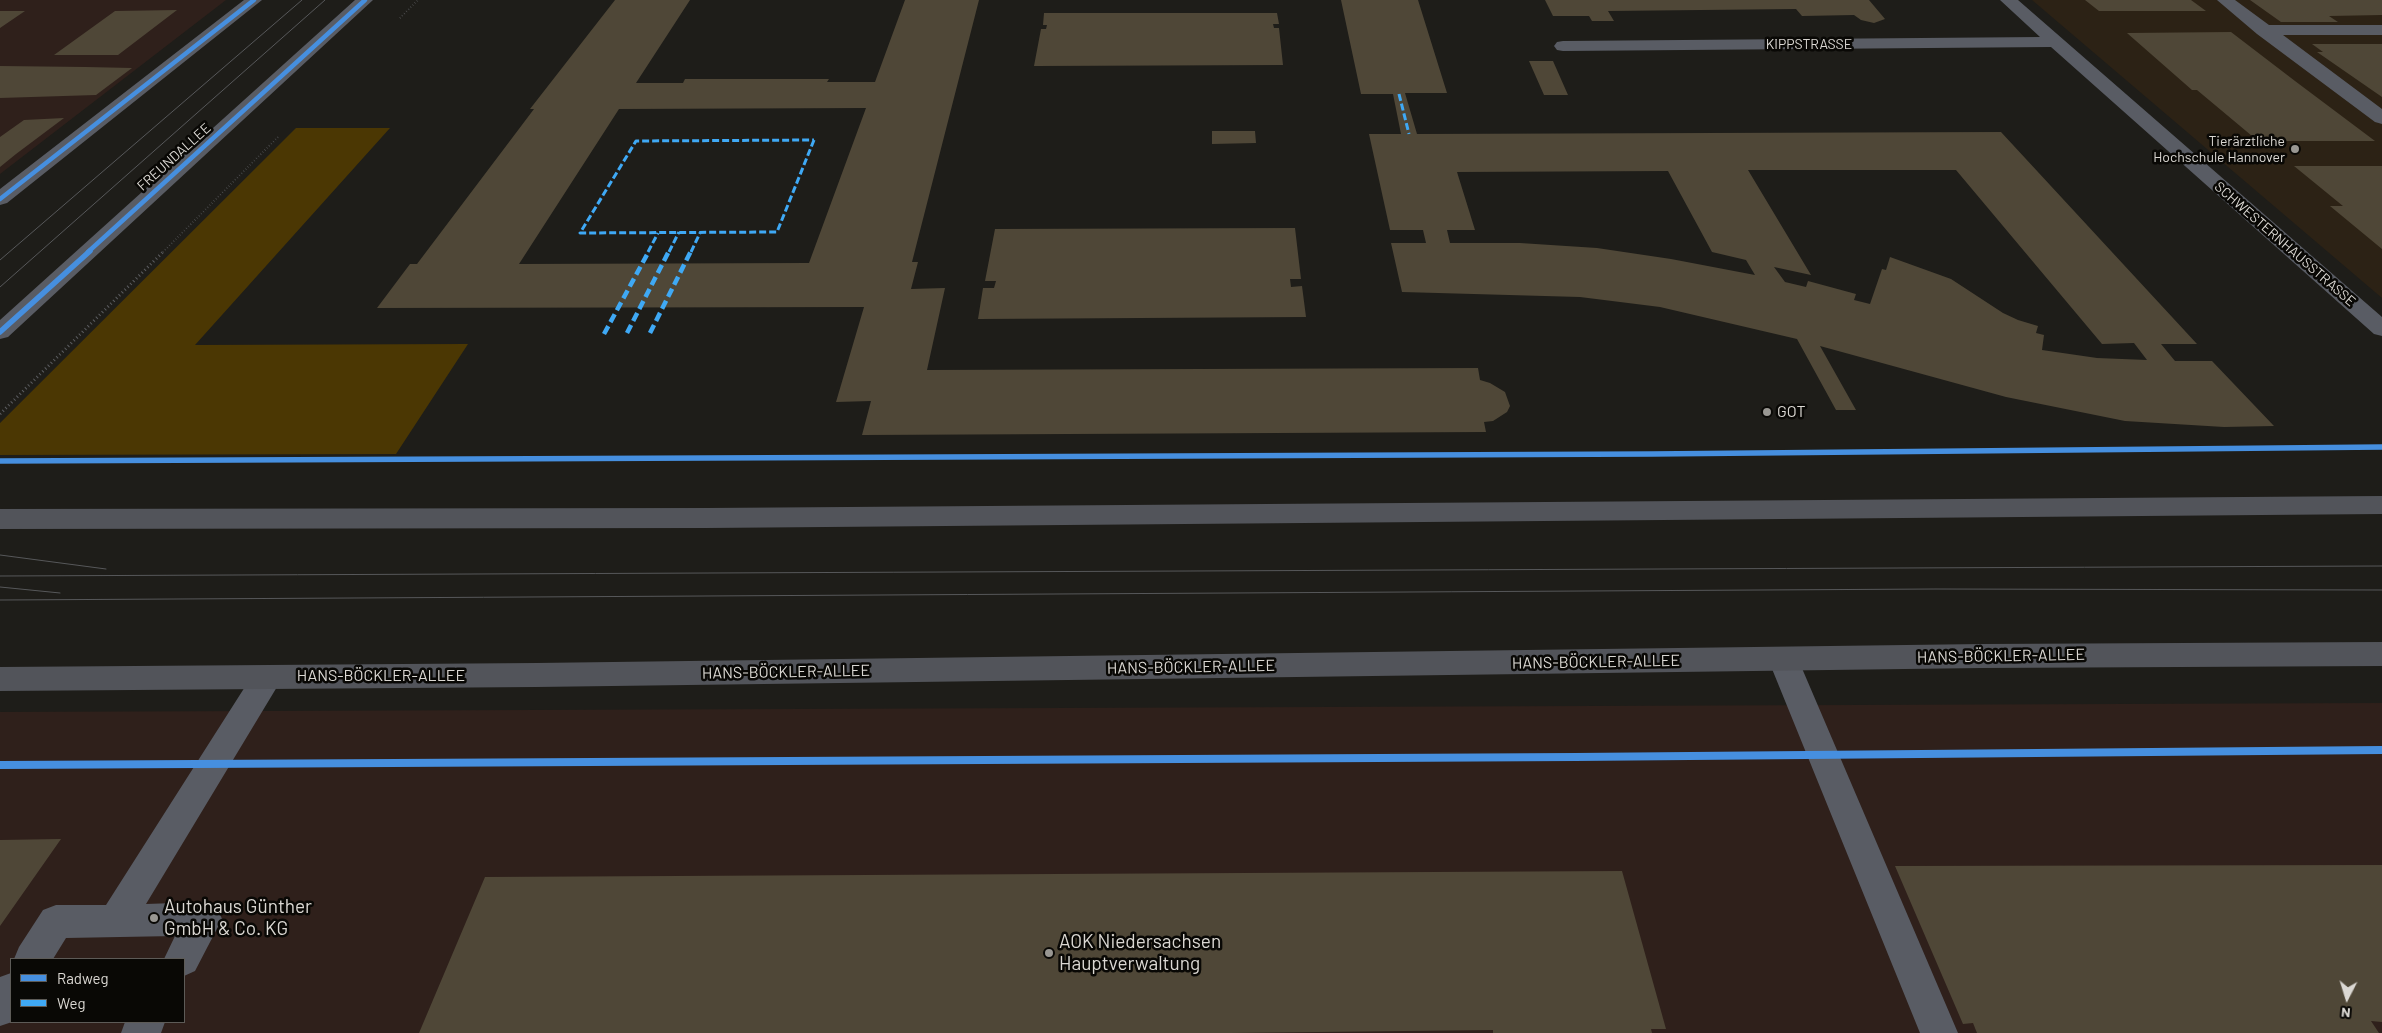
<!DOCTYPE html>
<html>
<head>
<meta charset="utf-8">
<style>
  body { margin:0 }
  #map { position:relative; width:2382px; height:1033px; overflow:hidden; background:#1e1d19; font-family:Barlow,sans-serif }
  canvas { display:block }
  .legend { position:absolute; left:10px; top:958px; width:175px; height:65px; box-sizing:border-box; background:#090805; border:1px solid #5d5b57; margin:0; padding:6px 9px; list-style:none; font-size:15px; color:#dbd8d3 }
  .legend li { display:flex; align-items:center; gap:10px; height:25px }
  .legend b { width:25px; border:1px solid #5d5b57 }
  .north { position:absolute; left:2322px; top:973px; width:50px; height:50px; -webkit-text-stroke:4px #090805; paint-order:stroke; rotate:185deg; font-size:14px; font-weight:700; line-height:20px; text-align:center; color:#dbd8d3 }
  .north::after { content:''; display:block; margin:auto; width:18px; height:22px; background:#dbd8d3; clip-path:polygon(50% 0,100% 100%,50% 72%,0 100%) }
</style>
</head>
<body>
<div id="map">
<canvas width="2382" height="1033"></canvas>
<ul class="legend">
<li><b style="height:6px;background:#468fdf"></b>Radweg</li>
<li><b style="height:6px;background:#3fa9f5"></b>Weg</li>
</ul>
<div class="north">N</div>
</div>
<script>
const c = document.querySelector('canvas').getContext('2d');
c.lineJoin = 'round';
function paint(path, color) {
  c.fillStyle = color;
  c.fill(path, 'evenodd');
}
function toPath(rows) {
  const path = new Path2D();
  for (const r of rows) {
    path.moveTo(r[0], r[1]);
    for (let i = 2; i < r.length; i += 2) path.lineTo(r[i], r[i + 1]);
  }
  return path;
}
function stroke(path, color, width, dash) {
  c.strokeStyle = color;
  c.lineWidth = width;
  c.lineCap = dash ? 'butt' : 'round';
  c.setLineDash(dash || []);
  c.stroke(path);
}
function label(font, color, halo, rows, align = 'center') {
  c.font = font + ' Barlow,sans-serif';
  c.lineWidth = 5;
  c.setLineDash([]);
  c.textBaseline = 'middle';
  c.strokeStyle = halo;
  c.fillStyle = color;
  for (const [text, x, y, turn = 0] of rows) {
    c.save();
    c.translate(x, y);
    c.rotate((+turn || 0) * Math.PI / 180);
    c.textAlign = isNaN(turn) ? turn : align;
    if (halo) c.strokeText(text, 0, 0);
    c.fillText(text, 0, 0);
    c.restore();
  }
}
paint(toPath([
  [0,0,226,0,0,174],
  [2382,703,2382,1033,0,1033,0,712],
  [11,959,184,959,184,1022,11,1022]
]), '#2f201b');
paint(toPath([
  [2032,0,2382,0,2382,298]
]), '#2c2215');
paint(toPath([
  [296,128,390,128,195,345,468,344,396,454,0,455,0,423]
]), '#4b3703');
paint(toPath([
  [615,0,690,0,636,83,683,83,685,79,829,79,827,82,875,82,905,0,979,0,912,262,918,262,911,289,945,288,927,370,1478,368,1480,380,1490,383,1505,392,1510,406,1507,412,1493,421,1484,422,1486,432,862,435,871,401,836,402,864,307,377,308,410,264,417,264,534,109,530,109],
  [866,108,809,263,519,264,619,109],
  [1341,0,1418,0,1447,93,1405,93,1417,134,2001,132,2197,344,2161,344,2175,361,2212,361,2274,426,2224,427,2125,421,2006,397,1820,346,1856,410,1836,410,1797,339,1660,307,1580,297,1402,292,1391,243,1426,243,1423,230,1390,230,1369,134,1401,134,1393,94,1361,94],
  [1748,170,1956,170,2102,344,2134,343,2147,360,2097,358,2042,350,2044,335,2036,333,2038,326,2018,320,2003,313,1951,279,1890,257,1886,270,1882,269,1870,304,1854,300,1856,294,1808,281,1806,287,1785,282,1774,267,1811,275],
  [1668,171,1712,252,1746,260,1755,275,1671,259,1597,248,1520,243,1450,243,1447,230,1475,230,1457,172],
  [1545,0,1869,0,1885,19,1874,23,1861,20,1854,15,1802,16,1796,9,1608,11,1614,21,1592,21,1589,16,1553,16],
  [2085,0,2191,0,2206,11,2099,11],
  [2250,0,2382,0,2382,15,2329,16,2338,22,2281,22],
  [177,10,118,55,54,55,115,11],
  [0,11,25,11,0,28],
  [1044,13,1277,13,1279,24,1273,24,1274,28,1279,28,1283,65,1034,66,1041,29,1046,29,1047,25,1043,25],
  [2231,32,2295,81,2375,141,2258,141,2197,90,2192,90,2127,33],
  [2312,44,2382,44,2382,97,2317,52,2323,52],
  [1529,61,1553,61,1568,95,1544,95],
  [0,66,86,67,132,68,96,95,0,98],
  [64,118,16,154,0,167,0,137,24,120],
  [1212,131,1255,131,1256,143,1212,144],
  [2294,166,2382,166,2382,249,2330,206,2343,206],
  [1295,228,1301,279,1290,279,1291,287,1302,286,1306,317,978,319,983,288,994,288,996,281,985,281,995,229],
  [61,839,0,926,0,840],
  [2382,865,2382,1022,2371,1021,2379,1033,1977,1033,1973,1023,1963,1024,1895,866],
  [1622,871,1666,1029,1651,1029,1652,1033,1493,1033,1493,1030,1232,1033,419,1033,485,877]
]), '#4f4737');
stroke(toPath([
  [400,18,418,0],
  [163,252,278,137]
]), '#5c5d60', 2, [0.5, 2.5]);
stroke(toPath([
  [0,414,164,251]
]), '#5c5d60', 3, [1, 3]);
paint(toPath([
  [2217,0,2235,0,2269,25,2382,25,2382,35,2283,35,2382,109,2382,124,2375,122,2257,34,2217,0],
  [1783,647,1794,651,1798,659,1958,1033,1920,1033,1768,659,1772,651,1783,647],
  [268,665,279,668,283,677,146,904,204,902,217,907,222,919,195,971,184,976,184,959,164,959,175,936,66,938,53,959,14,959,19,947,43,910,56,905,106,905,257,668,268,665],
  [11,973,12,1022,0,1026,0,977,11,973],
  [125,1022,165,1022,161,1033,121,1033,125,1022]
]), '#595c64');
paint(toPath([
  [244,0,262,0,7,203,0,205,0,189,244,0],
  [355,0,373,0,8,337,0,339,0,320,355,0],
  [2000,0,2018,0,2382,317,2382,336,2374,334,2051,47,1563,51,1557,50,1554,46,1557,42,1563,41,2040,37,2000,0]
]), '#595c64');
paint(toPath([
  [2382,496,2382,514,707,528,0,529,0,509,707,508,2382,496],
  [2382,642,2382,666,1982,668,536,687,0,691,0,667,536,663,1982,644,2382,642]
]), '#52545a');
stroke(toPath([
  [0,260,302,0],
  [0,287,325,0],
  [0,555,106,569],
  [0,576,2382,566],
  [0,587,60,593],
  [0,600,1935,589,2382,590]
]), '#57585a', 1);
stroke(toPath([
  [1399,94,1409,134],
  [814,140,777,232,580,233,636,141,814,140],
  [648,252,658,233],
  [669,252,679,232],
  [691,252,700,233]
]), '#3fa9f5', 3, [7, 3]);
stroke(toPath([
  [627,333,669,251],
  [650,333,691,251],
  [604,334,649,251]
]), '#3fa9f5', 4.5, [9, 4.5]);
stroke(toPath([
  [0,199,254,0],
  [88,252,365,0]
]), '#468fdf', 4.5);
stroke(toPath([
  [0,332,90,251],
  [0,461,1652,454,2382,447]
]), '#468fdf', 5.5);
stroke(toPath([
  [0,765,1575,757,2382,750]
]), '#468fdf', 8);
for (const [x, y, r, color] of [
  [2295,149,5,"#999792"],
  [1767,412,5,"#999792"],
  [154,918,5,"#999792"],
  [1049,953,5,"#999792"]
]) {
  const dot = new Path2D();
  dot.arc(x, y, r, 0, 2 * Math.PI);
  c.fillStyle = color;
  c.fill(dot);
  stroke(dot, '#090805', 2);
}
label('14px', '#dbd8d3', '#090805', [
  ["KIPPSTRASSE",1809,44],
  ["FREUNDALLEE",174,157,-42],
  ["SCHWESTERNHAUSSTRASSE",2285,244,41]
]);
label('14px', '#dbd8d3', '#090805', [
  ["Tierärztliche",2285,141],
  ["Hochschule Hannover",2285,157]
], 'right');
label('16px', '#dbd8d3', '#090805', [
  ["GOT",1777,412]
], 'left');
label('16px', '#dbd8d3', '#090805', [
  ["HANS-BÖCKLER-ALLEE",2001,656,-1],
  ["HANS-BÖCKLER-ALLEE",1596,662,-1],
  ["HANS-BÖCKLER-ALLEE",1191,667,-1],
  ["HANS-BÖCKLER-ALLEE",786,672,-1],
  ["HANS-BÖCKLER-ALLEE",381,676]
]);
label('19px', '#dbd8d3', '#090805', [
  ["Autohaus Günther",164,907],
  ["GmbH & Co. KG",164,929],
  ["AOK Niedersachsen",1059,942],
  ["Hauptverwaltung",1059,964]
], 'left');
</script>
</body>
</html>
